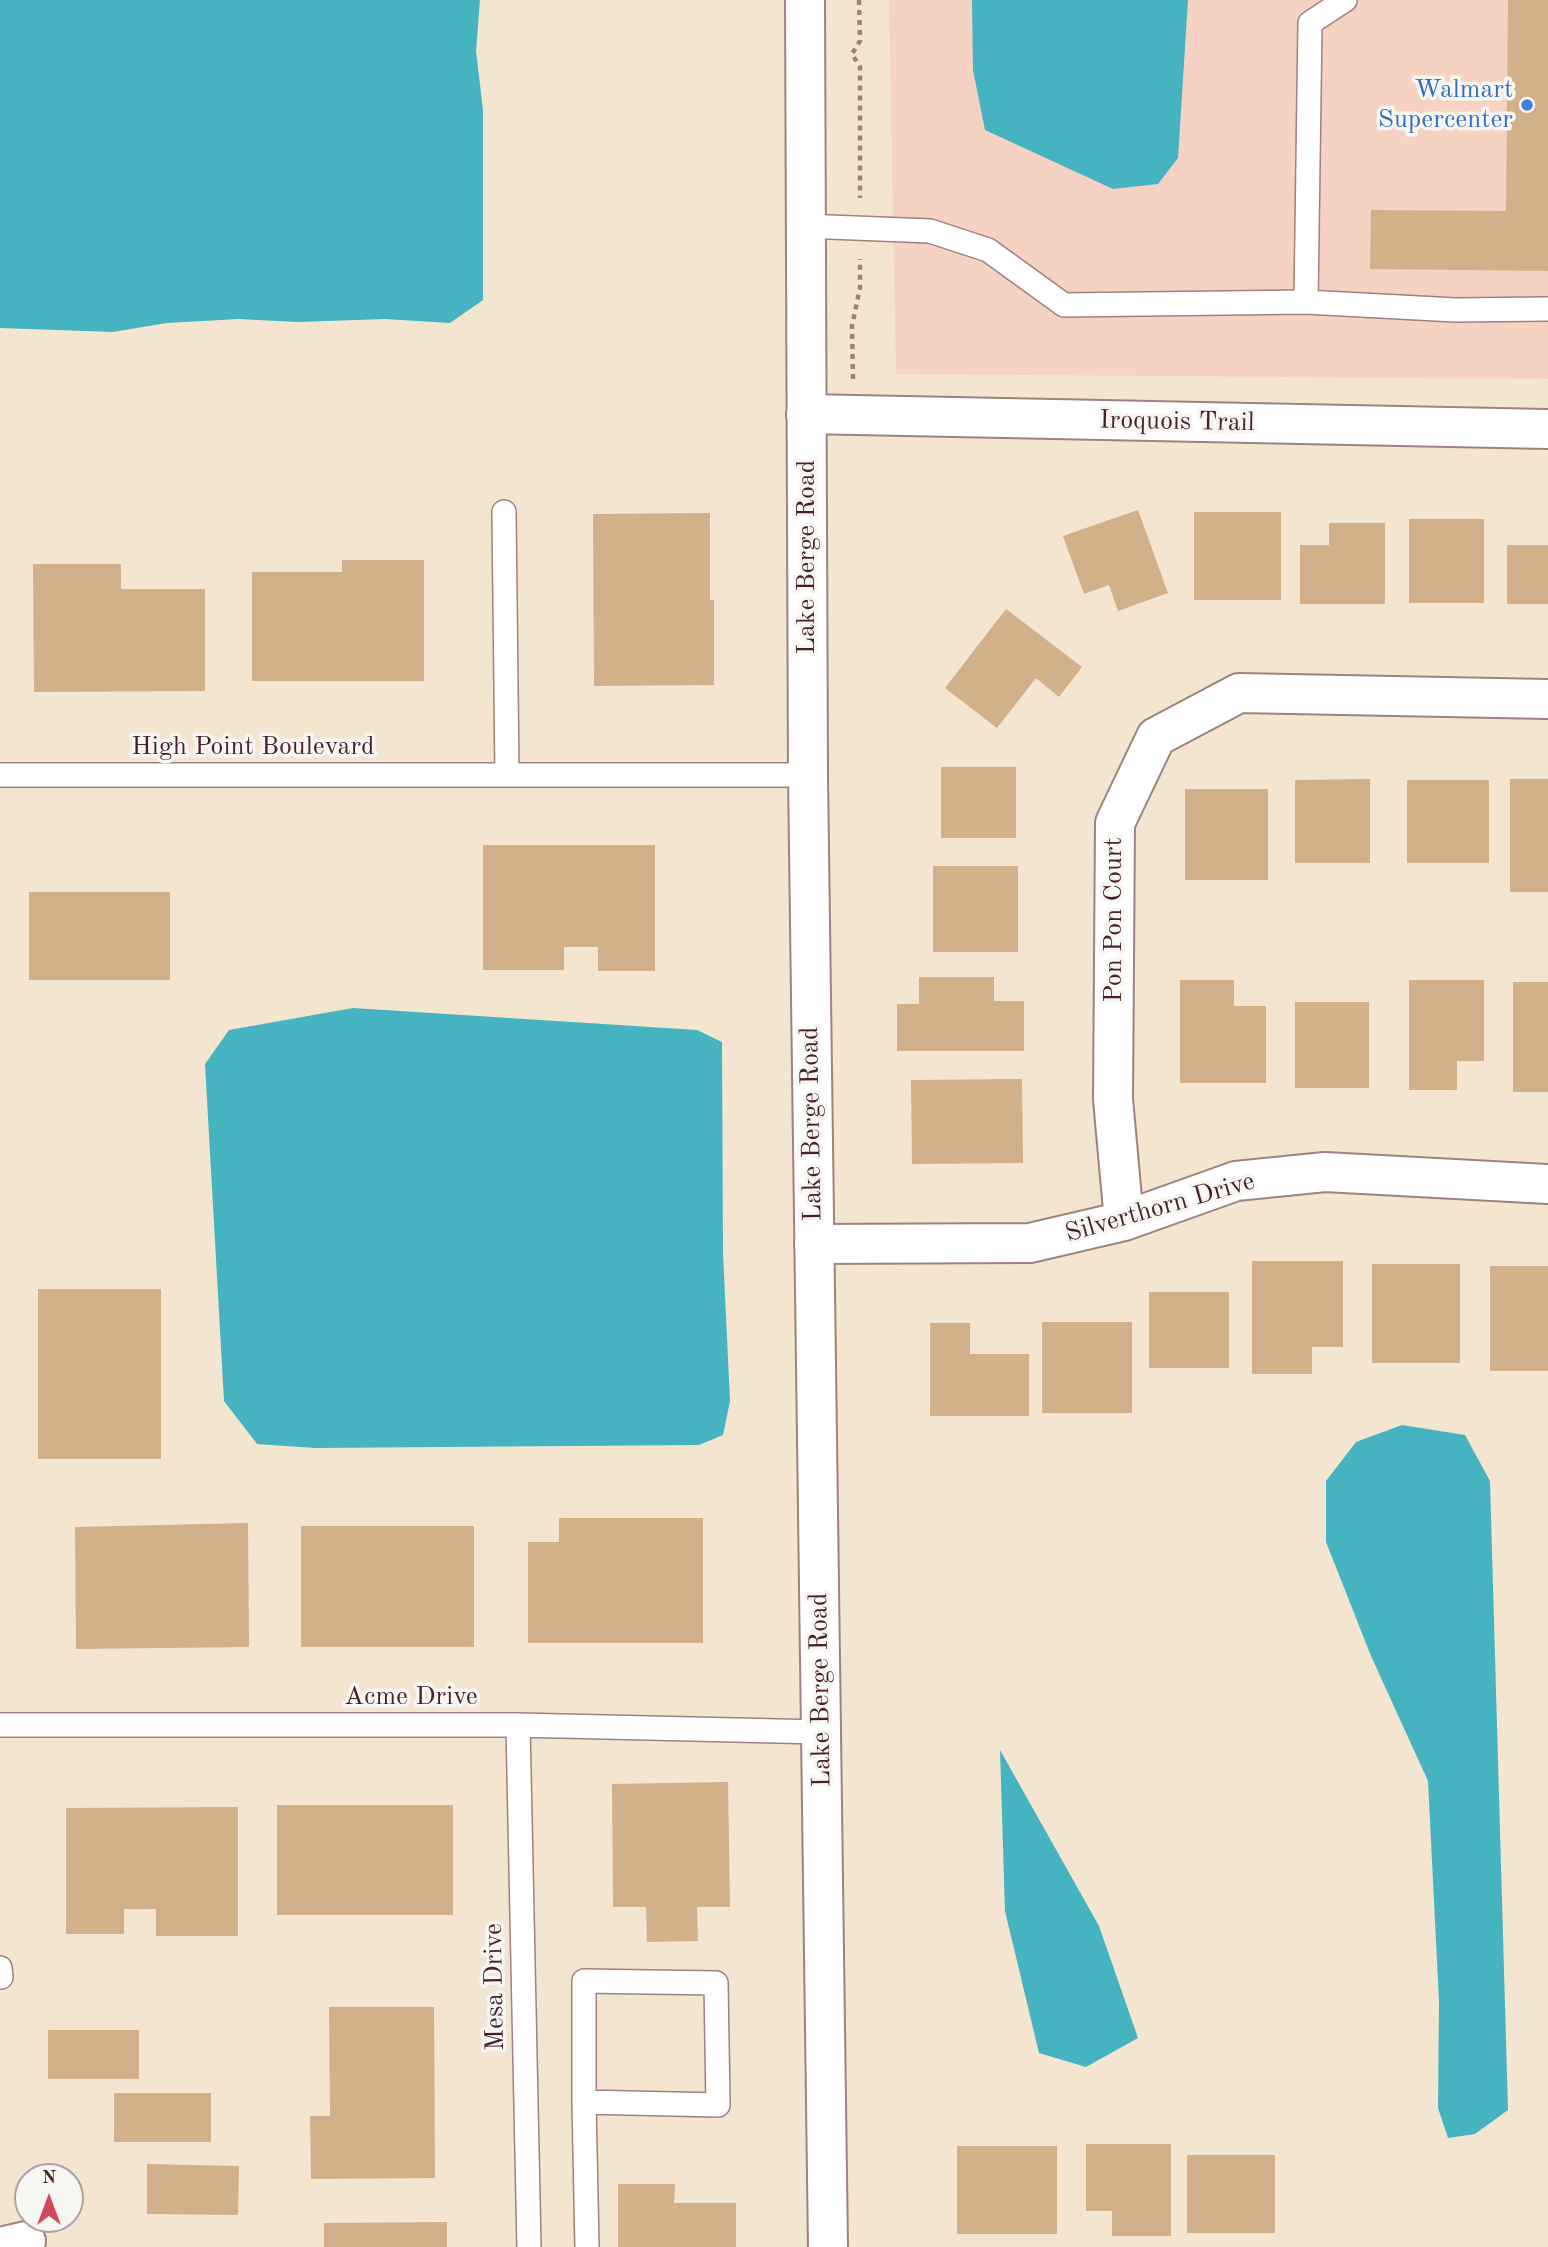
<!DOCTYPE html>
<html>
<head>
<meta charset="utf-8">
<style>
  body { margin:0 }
  #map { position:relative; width:1548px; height:2247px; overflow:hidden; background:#f3e5cf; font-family:"Old Standard TT",serif }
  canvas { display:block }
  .north { position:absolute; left:14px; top:2163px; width:70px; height:70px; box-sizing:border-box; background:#f6f6f2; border:2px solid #b1a0a2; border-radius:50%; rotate:0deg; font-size:19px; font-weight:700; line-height:28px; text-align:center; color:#4a1f2b }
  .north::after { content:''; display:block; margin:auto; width:24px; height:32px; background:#d1495b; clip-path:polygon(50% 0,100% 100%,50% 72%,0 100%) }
</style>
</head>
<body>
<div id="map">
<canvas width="1548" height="2247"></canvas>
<div class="north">N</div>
</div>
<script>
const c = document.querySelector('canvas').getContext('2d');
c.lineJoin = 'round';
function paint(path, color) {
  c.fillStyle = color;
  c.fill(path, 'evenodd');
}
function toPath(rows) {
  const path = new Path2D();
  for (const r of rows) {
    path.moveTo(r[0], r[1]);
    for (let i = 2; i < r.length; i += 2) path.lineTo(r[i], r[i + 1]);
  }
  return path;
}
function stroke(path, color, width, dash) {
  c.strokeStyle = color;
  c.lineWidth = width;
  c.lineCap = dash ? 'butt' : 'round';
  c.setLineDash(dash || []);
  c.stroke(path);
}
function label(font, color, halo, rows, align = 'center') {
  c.font = font + ' "Old Standard TT",serif';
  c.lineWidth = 7;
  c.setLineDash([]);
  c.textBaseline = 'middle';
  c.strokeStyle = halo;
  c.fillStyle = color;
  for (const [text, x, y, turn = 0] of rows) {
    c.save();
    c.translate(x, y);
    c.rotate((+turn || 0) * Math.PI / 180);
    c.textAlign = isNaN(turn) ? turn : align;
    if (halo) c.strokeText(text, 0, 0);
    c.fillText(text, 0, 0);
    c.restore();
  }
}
paint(toPath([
  [889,0,1548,0,1548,379,896,374]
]), '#f6d2c3');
paint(toPath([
  [0,0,480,0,476,51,483,110,483,300,450,323,385,319,298,322,238,319,167,323,113,332,0,328],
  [972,0,1188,0,1178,158,1158,184,1113,189,985,130,973,70],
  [353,1008,697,1030,722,1042,723,1253,730,1401,723,1435,699,1445,315,1448,257,1444,224,1401,205,1064,229,1030],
  [1402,1425,1465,1435,1490,1481,1508,2110,1475,2134,1448,2138,1438,2108,1439,2002,1428,1781,1371,1656,1326,1542,1326,1481,1356,1442],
  [1000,1750,1099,1926,1138,2038,1086,2067,1039,2053,1005,1911]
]), '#45b4c0');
paint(toPath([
  [1508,0,1548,0,1548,271,1370,269,1371,210,1506,211],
  [1138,510,1168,593,1118,611,1109,585,1084,594,1063,536],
  [1194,512,1281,512,1281,600,1194,600],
  [710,513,710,600,714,600,714,685,594,686,593,514],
  [1409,519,1484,519,1484,603,1409,603],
  [1329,523,1385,523,1385,604,1300,604,1300,545,1329,545],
  [1507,545,1548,545,1548,604,1507,604],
  [342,560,424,560,424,681,252,681,252,572,342,572],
  [33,564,121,564,121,589,205,589,205,691,34,692],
  [1006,609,1082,667,1059,697,1036,678,997,728,945,688],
  [941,767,1016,767,1016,838,941,838],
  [1370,779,1370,863,1295,863,1295,780],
  [1510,779,1548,779,1548,892,1510,892],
  [1407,780,1489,780,1489,863,1407,863],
  [1185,789,1268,789,1268,880,1185,880],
  [483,845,655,845,655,971,598,971,598,947,564,947,564,970,483,970],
  [933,866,1018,866,1018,952,933,952],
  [29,892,170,892,170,980,29,980],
  [919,977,994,977,994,1001,1024,1001,1024,1051,897,1051,897,1004,919,1004],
  [1180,980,1234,980,1234,1006,1266,1006,1266,1083,1180,1083],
  [1409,980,1484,980,1484,1061,1457,1061,1457,1090,1409,1090],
  [1513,982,1548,982,1548,1092,1513,1092],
  [1295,1002,1369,1002,1369,1088,1295,1088],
  [1022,1079,1023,1163,912,1164,911,1080],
  [1252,1261,1343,1261,1343,1347,1312,1347,1312,1374,1252,1374],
  [1372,1264,1460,1264,1460,1363,1372,1363],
  [1490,1266,1548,1266,1548,1371,1490,1371],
  [38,1289,161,1289,161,1459,38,1459],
  [1149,1292,1229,1292,1229,1368,1149,1368],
  [1042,1322,1132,1322,1132,1413,1042,1413],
  [930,1323,970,1323,970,1354,1029,1354,1029,1416,930,1416],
  [559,1518,703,1518,703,1643,528,1643,528,1542,559,1542],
  [248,1523,249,1647,76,1649,75,1527],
  [301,1526,474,1526,474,1647,301,1647],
  [728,1782,730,1907,697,1907,698,1941,647,1942,646,1907,613,1907,612,1784],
  [277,1805,453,1805,453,1915,277,1915],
  [238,1807,238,1936,156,1936,156,1909,124,1909,124,1934,66,1934,66,1808],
  [329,2007,434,2007,435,2178,311,2179,310,2116,330,2116],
  [48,2030,139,2030,139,2079,48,2079],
  [114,2093,211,2093,211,2142,114,2142],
  [1086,2144,1171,2144,1171,2236,1112,2236,1112,2211,1086,2211],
  [957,2146,1057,2146,1057,2234,957,2234],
  [1187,2155,1275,2155,1275,2233,1187,2233],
  [147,2164,239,2166,238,2215,147,2214],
  [618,2184,675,2184,674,2203,736,2203,736,2247,618,2247],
  [447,2222,447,2247,324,2247,324,2223]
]), '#d1b08a');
const service = toPath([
  [804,226,930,231,988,250,1064,305,1306,302,1310,23,1345,0],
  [1306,302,1455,310,1548,309],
  [504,512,507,775],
  [0,775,808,775],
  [0,1725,518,1725,822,1732],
  [518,1725,529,2247],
  [0,1968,1,1977],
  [584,2102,584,1981,716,1983,718,2105,584,2102,587,2247]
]);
const minor = toPath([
  [806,414,1548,429],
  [1124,1221,1113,1099,1115,823,1156,737,1239,693,1548,699],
  [814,1244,1030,1243,1124,1221,1236,1181,1325,1172,1548,1184],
  [0,2247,26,2241]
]);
const tertiary = toPath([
  [805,0,808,775,828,2247]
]);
stroke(service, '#9e827d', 26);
stroke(minor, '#9e827d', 42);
stroke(tertiary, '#9e827d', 42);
stroke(toPath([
  [859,0,860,41,852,54,860,67,860,198],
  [853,379,852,326,860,288,860,259]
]), '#9e827d', 4.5, [5, 5]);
stroke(service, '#fff', 23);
stroke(minor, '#fff', 38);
stroke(tertiary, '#fff', 38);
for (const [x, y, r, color] of [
  [1527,105,7,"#3f7fe0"]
]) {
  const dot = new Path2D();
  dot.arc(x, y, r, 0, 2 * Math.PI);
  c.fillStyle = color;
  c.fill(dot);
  stroke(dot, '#f6f6f2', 2.5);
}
label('26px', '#366cbe', '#f6f6f2', [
  ["Walmart",1513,90],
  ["Supercenter",1513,120]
], 'right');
label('26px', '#4a1f2b', '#f6f6f2', [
  ["Iroquois Trail",1177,422,1],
  ["Lake Berge Road",807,557,-90],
  ["High Point Boulevard",253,747],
  ["Pon Pon Court",1114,920,-90],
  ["Lake Berge Road",812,1124,-91],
  ["Silverthorn Drive",1160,1208,-16],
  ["Lake Berge Road",821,1690,-91],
  ["Acme Drive",411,1697],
  ["Mesa Drive",495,1987,-91]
]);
</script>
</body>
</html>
